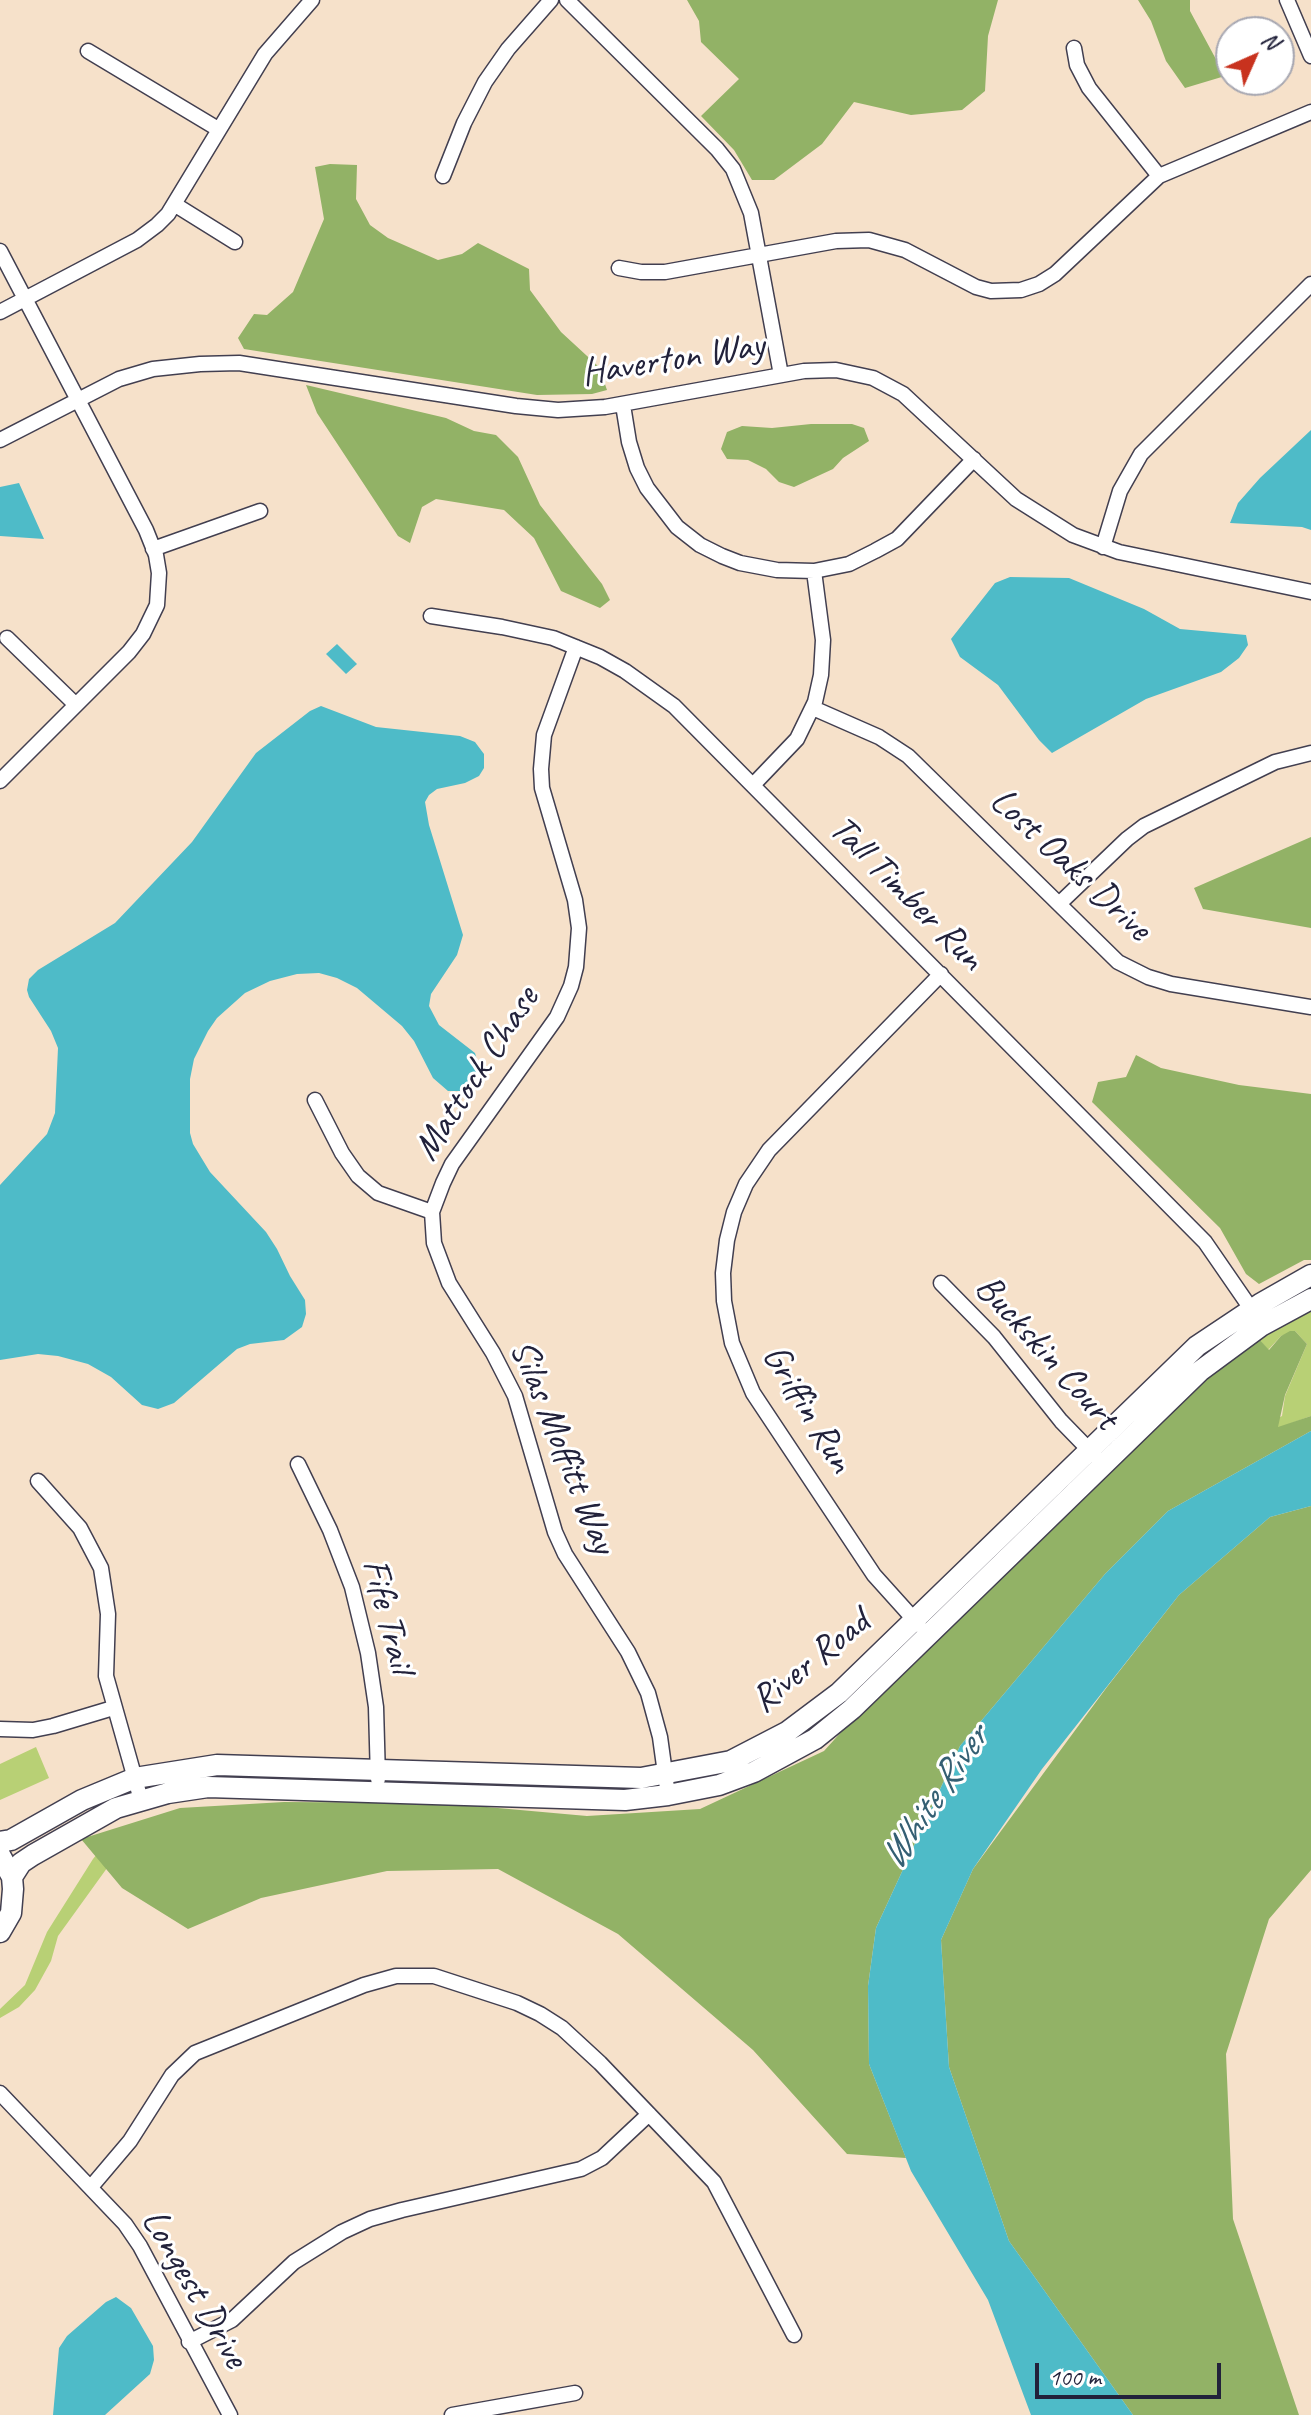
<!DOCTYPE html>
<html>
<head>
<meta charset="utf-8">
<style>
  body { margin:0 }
  #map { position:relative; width:1311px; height:2415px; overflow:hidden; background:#f6e1ca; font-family:Caveat,sans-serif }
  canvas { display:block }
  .north { position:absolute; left:1215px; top:16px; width:80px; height:80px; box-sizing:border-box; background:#fff; border:2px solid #a7a7b1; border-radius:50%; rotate:45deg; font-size:22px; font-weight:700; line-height:32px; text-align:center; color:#22223b }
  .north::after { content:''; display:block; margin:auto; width:28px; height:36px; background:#c8321e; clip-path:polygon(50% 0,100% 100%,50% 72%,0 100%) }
  .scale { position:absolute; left:1035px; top:2363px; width:186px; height:36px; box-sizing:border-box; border:4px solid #22223b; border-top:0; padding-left:10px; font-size:24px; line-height:28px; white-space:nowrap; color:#22223b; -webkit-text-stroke:6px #fff; paint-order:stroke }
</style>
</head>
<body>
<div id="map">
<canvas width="1311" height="2415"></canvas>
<div class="north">N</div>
<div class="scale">100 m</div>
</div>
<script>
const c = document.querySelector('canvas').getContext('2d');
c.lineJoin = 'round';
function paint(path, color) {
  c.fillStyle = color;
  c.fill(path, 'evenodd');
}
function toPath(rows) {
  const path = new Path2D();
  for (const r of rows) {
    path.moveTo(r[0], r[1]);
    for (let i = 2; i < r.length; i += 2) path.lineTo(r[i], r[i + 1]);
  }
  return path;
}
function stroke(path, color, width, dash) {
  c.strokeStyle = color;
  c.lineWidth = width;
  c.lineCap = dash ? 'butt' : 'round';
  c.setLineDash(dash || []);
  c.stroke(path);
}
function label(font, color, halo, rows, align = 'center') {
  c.font = font + ' Caveat,sans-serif';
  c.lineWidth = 6;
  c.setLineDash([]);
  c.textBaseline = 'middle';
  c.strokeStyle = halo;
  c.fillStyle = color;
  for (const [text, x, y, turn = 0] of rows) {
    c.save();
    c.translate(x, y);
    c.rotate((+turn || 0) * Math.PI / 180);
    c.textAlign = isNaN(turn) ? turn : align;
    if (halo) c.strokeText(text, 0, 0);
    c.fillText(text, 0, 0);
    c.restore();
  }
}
paint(toPath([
  [1311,1308,1311,1416,1278,1428,1203,1469,1162,1494,1112,1539,1044,1563,1013,1625,970,1651,941,1696,901,1739,888,1779,867,1814,830,1923,811,1943,795,1948,734,1923,663,1868,640,1860,613,1859,564,1869,550,1864,528,1847,505,1838,379,1843,350,1840,301,1854,200,1855,166,1844,138,1844,115,1857,58,1936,51,1961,35,1990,19,2007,0,2018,0,2009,25,1985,47,1932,93,1859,108,1840,168,1836,203,1848,300,1846,349,1832,380,1836,471,1827,509,1829,532,1839,556,1858,566,1860,613,1850,641,1851,669,1862,740,1916,796,1938,808,1935,824,1919,852,1828,861,1809,884,1775,896,1737,936,1694,967,1646,985,1630,1008,1621,1031,1568,1043,1553,1093,1540,1158,1489,1282,1416,1285,1396,1307,1344,1295,1331,1281,1336,1268,1350,1259,1339],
  [36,1747,49,1778,0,1800,0,1764]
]), '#b8d075');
paint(toPath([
  [687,0,998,0,988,36,985,91,962,110,911,115,854,102,822,144,774,180,752,180,734,150,701,116,739,79,701,42,699,21],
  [1138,0,1190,0,1190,11,1225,76,1185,88,1166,61,1151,21],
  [330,164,357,165,356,199,370,225,388,238,438,260,462,254,478,243,529,269,530,290,561,332,599,367,607,390,592,394,537,395,244,349,238,338,254,314,267,315,293,292,324,219,315,167],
  [306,385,446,418,474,431,496,435,518,457,540,505,602,584,610,600,600,608,561,591,534,538,504,510,436,499,422,507,410,543,398,536,317,413],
  [811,424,852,424,864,428,869,441,843,458,833,469,794,487,779,482,766,469,748,460,727,459,721,449,727,432,742,426,772,428],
  [1311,837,1311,928,1203,909,1194,888],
  [1136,1055,1161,1068,1239,1085,1311,1094,1311,1260,1304,1260,1259,1284,1246,1274,1220,1228,1092,1102,1098,1082,1126,1077],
  [1290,1331,1295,1331,1307,1344,1285,1395,1278,1427,1311,1416,1311,1431,1168,1511,1105,1574,960,1746,876,1928,868,1986,869,2064,906,2158,847,2154,753,2050,618,1934,498,1869,387,1871,261,1898,188,1929,122,1888,81,1839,180,1808,284,1802,442,1803,587,1816,700,1809,824,1751,929,1635,1161,1409,1259,1339,1269,1350,1281,1336],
  [1311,1506,1311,1870,1269,1919,1226,2054,1233,2219,1299,2415,1133,2415,1009,2241,949,2067,941,1940,973,1869,1107,1687,1179,1595,1270,1517]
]), '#92b266');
paint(toPath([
  [1311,430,1311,530,1302,527,1230,523,1238,503,1260,478],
  [19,483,44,539,0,536,0,487],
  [1010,577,1069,578,1144,609,1180,629,1246,635,1248,645,1239,658,1221,672,1146,699,1052,753,1039,740,998,685,960,657,951,639,995,583],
  [337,644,357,664,346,674,326,654],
  [321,706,376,727,460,736,475,742,484,754,484,768,479,776,465,783,437,789,429,795,425,802,429,825,463,935,457,955,431,994,429,1006,439,1025,475,1053,479,1067,476,1074,461,1091,448,1091,433,1078,414,1041,402,1026,357,988,337,978,319,973,297,974,270,981,245,993,217,1018,208,1031,194,1059,190,1079,190,1133,193,1144,210,1172,266,1232,277,1249,290,1276,305,1300,306,1314,302,1327,284,1340,250,1344,237,1349,174,1403,158,1409,142,1405,111,1377,88,1364,58,1356,38,1354,0,1360,0,1185,47,1134,55,1113,58,1048,51,1031,29,997,27,990,29,979,38,970,115,923,192,842,256,753,310,711],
  [1311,1431,1311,1506,1270,1517,1179,1595,1042,1769,973,1869,941,1940,949,2067,1009,2241,1133,2415,1031,2415,988,2300,911,2171,869,2064,868,1986,876,1928,960,1746,1105,1574,1168,1511],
  [116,2297,131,2308,153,2346,154,2360,150,2374,105,2415,53,2415,59,2348,67,2336,106,2302]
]), '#4ebbc8');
const minor = toPath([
  [567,0,717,149,733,169,751,213,781,375],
  [1287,0,1311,56],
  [1074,48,1077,65,1089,88,1159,176],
  [88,51,218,129],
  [443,176,464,123,485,82,508,49,551,0],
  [174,204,235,242],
  [0,251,146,530,156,555,159,573,157,605,143,634,129,652,0,781],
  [619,268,641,272,665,272,836,241,869,240,905,250,976,287,991,291,1021,290,1039,284,1055,274,1159,176,1311,112],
  [0,312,137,240,157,225,168,214,265,54,312,0],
  [623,405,629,442,637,468,647,488,677,527,700,545,722,556,740,563,777,570,814,571,849,564,875,551,897,539,974,459],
  [0,440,119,379,153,369,200,364,239,363,516,406,558,410,605,407,804,371,836,370,873,378,903,394,1016,499,1073,535,1119,552,1311,592],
  [1103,547,1120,491,1141,454,1311,284],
  [153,549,260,511],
  [431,616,502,627,553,638,600,657,625,671,674,706,1205,1242,1256,1316],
  [7,638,76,705],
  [576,647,544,735,541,769,542,788,575,900,579,928,576,967,571,986,557,1017,452,1164,443,1183,432,1212,434,1243,449,1283,493,1353,515,1396,555,1532,565,1554,628,1652,648,1693,660,1737,668,1795],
  [813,708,879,737,908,756,1118,962,1148,977,1171,984,1311,1007],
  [753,785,797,739,815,702,821,675,823,640,814,571],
  [1059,904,1127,839,1144,826,1275,762,1311,753],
  [315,1100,342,1153,358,1176,378,1193,432,1212],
  [941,1283,994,1337,1061,1421,1095,1456],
  [298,1464,330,1530,352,1587,368,1653,376,1707,378,1779],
  [38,1481,80,1528,101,1568,108,1614,106,1676,141,1800],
  [919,1625,874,1575,753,1393,732,1343,724,1301,723,1273,727,1240,734,1212,746,1184,769,1150,941,974],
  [0,1729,33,1730,53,1726,113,1708],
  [0,2093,125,2224,140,2246,230,2415],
  [91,2187,130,2141,172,2075,195,2053,364,1985,396,1976,434,1976,517,2003,540,2014,562,2028,600,2063,714,2182,794,2335],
  [189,2342,232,2320,294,2262,342,2232,370,2219,402,2210,581,2169,602,2158,649,2114],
  [452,2415,575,2393]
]);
const secondary = toPath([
  [0,1842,11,1840,82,1800,135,1778,217,1765,641,1778,731,1761,787,1732,839,1693,1197,1346,1260,1304,1311,1275],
  [0,1855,12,1877,13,1889,11,1913,0,1932],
  [12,1877,21,1863,33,1855,116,1808,168,1793,208,1787,625,1800,668,1795,719,1785,754,1772,815,1739,852,1709,1200,1371,1261,1326,1311,1299]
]);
stroke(minor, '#423f50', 17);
stroke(secondary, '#423f50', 23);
stroke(minor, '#fff', 14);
stroke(secondary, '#fff', 20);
label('38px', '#22223b', '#fff', [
  ["Haverton Way",673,360,-9],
  ["Lost Oaks Drive",1070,865,43],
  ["Tall Timber Run",906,894,45],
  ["Mattock Chase",477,1074,-57],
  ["Buckskin Court",1046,1353,48],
  ["Griffin Run",807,1409,59],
  ["Silas Moffitt Way",562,1447,68],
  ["Fife Trail",387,1616,76],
  ["River Road",811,1662,-39],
  ["Longest Drive",194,2289,60]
]);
label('italic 40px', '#345f73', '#fff', [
  ["White River",935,1798,-56]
]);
</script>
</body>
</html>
